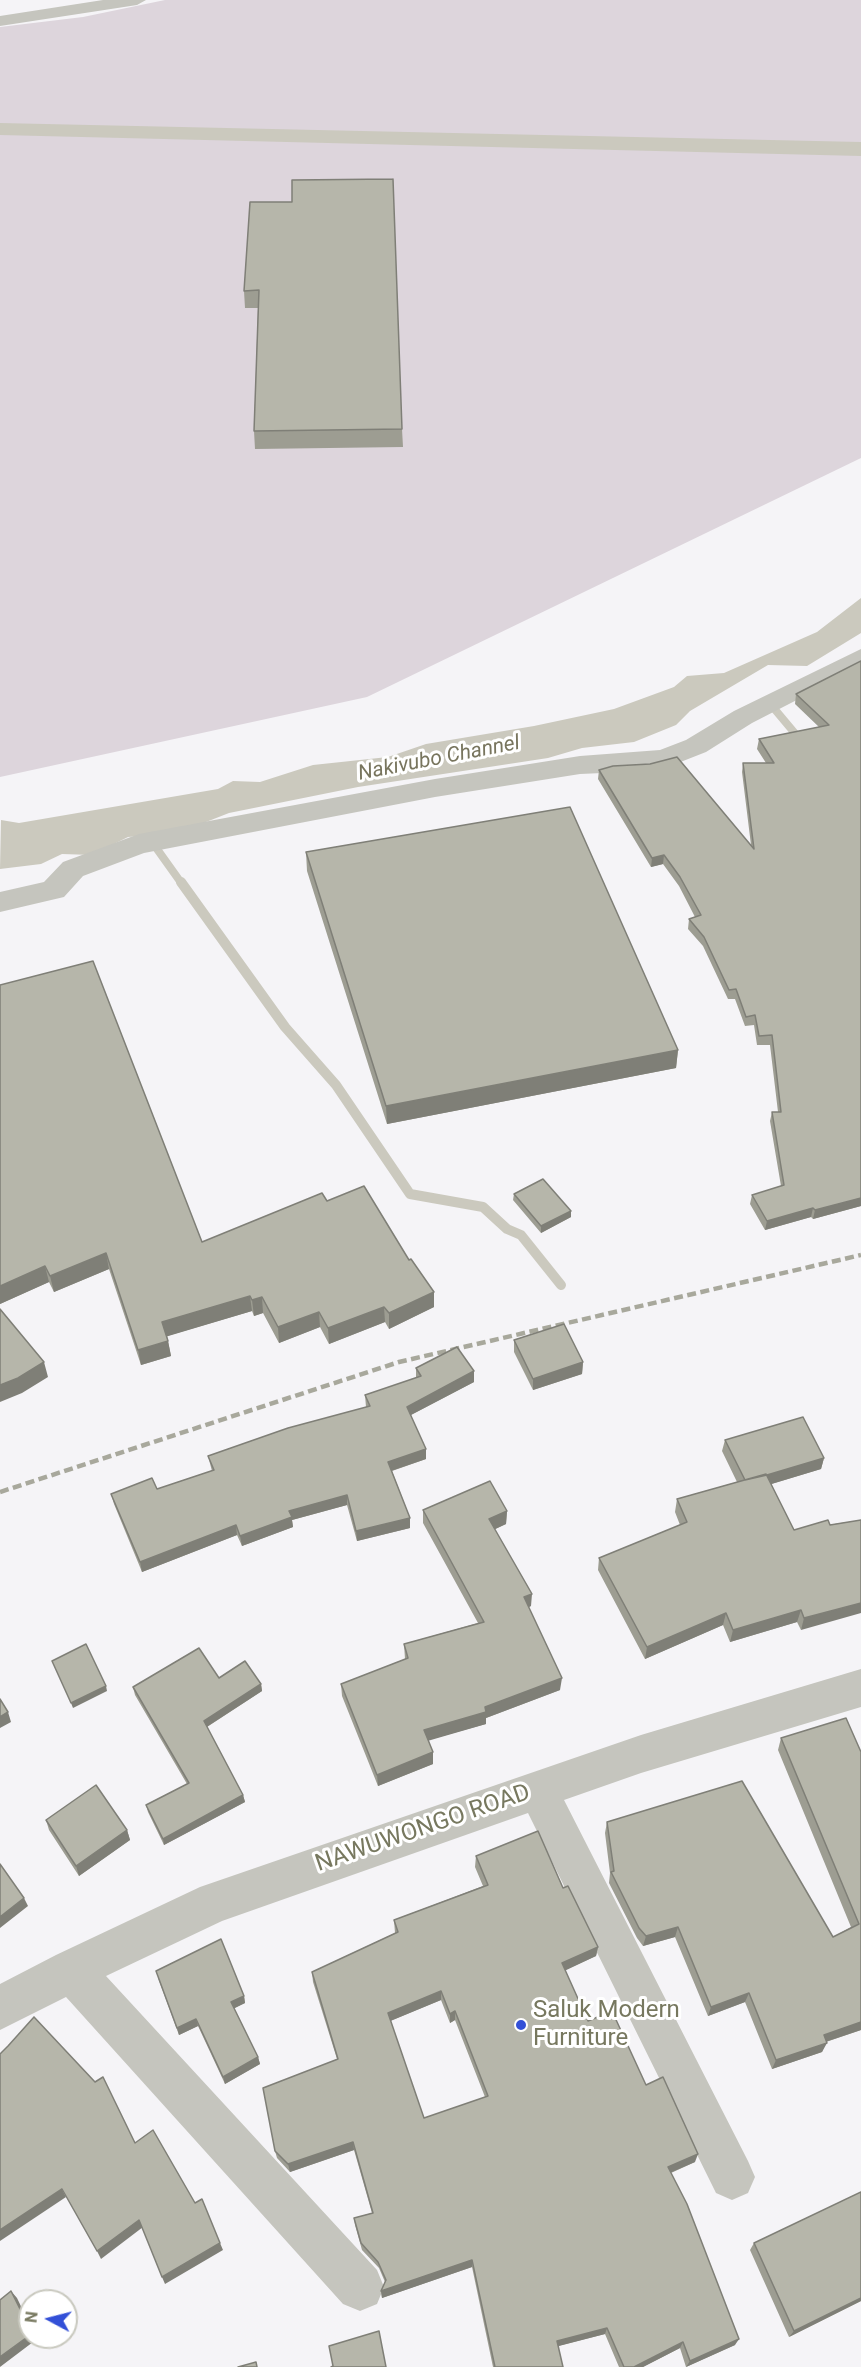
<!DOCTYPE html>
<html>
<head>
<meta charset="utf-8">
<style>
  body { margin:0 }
  #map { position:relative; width:861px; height:2367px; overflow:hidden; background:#f5f4f7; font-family:Roboto,sans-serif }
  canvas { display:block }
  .north { position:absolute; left:18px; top:2289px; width:60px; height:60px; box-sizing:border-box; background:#fff; border:2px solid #c9c9bf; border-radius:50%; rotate:277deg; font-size:16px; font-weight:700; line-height:24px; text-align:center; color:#77785f }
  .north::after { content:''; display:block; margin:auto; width:21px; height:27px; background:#3350d7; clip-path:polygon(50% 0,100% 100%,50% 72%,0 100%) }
</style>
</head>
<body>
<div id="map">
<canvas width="861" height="2367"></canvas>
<div class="north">N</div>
</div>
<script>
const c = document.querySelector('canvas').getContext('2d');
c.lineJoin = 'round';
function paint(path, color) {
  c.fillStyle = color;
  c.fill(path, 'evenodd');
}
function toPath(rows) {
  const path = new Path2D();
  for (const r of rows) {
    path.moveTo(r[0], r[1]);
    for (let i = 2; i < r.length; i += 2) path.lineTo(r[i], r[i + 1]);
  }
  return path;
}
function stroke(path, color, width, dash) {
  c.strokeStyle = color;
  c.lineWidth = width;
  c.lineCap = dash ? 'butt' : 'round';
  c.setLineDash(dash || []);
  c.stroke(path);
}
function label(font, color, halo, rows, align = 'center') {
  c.font = font + ' Roboto,sans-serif';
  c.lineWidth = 6;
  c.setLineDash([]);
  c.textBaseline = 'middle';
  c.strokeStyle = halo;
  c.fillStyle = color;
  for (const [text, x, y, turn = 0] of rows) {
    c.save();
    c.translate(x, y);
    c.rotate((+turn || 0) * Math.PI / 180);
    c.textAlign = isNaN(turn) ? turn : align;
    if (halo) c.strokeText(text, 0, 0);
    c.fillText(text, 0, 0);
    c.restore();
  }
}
paint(toPath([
  [165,0,861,0,861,458,367,697,0,777,0,27,83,17]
]), '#ddd5dc');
paint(toPath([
  [861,598,861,633,807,666,768,665,690,711,676,725,634,742,582,748,548,758,358,787,229,813,178,833,128,837,92,855,62,854,41,864,0,869,1,820,19,823,218,789,233,781,260,782,313,765,388,757,426,744,534,726,614,709,674,687,687,676,724,673,817,632]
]), '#cbc9be');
stroke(toPath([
  [772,706,803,743],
  [157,849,182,884]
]), '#cbc9be', 8);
stroke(toPath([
  [181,882,285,1027,336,1085,410,1194,483,1207,507,1229,521,1235,561,1285]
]), '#cbc9be', 10);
paint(toPath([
  [0,123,861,142,861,156,0,135,0,123]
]), '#cbc9be');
paint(toPath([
  [103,0,146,0,137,5,0,26,0,16,103,0],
  [861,649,861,667,752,723,706,752,678,763,648,771,580,774,435,797,144,853,83,876,64,897,0,912,0,892,44,882,63,862,139,834,435,779,580,756,660,750,686,740,734,711,861,649],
  [861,1669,861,1707,641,1773,564,1800,748,2161,755,2177,748,2193,732,2200,716,2193,528,1813,222,1921,106,1976,377,2270,384,2287,377,2304,360,2311,343,2304,66,1997,0,2030,0,1984,56,1955,200,1887,641,1735,861,1669]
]), '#c5c5be');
stroke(toPath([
  [0,1492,399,1362,861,1255]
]), '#a8a89c', 4.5, [9, 4.5]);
paint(toPath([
  [250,202,402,429,403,447,255,449,254,431,258,308,245,308,244,291],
  [861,661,861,1206,813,1219,811,1217,765,1230,750,1204,752,1195,781,1186,770,1121,772,1112,778,1112,770,1045,757,1045,754,1025,745,1026,735,999,728,999,703,946,688,929,689,919,695,917,679,886,663,864,651,867,598,779,599,770,751,845,742,772,743,763,766,763,757,749,759,739,819,727,795,704,796,694],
  [306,852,678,1050,676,1068,387,1124,307,871],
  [0,985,202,1242,327,1201,409,1260,434,1292,434,1307,389,1329,385,1322,329,1344,320,1327,279,1343,263,1313,254,1316,252,1311,167,1336,171,1356,141,1365,109,1269,54,1292,49,1282,0,1304],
  [514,1194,571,1217,541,1233,513,1200],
  [514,1340,583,1362,582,1374,533,1390,514,1352],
  [416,1368,474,1371,474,1382,411,1415,426,1459,392,1471,410,1518,410,1528,357,1541,347,1505,292,1520,293,1527,242,1546,237,1535,142,1572,114,1504,111,1494,157,1489,212,1471,208,1456,366,1407,365,1395,416,1378],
  [725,1440,824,1458,821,1469,771,1484,794,1530,861,1520,801,1630,797,1622,730,1642,723,1625,645,1659,598,1570,599,1558,680,1525,675,1512,677,1499,737,1482,722,1451],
  [423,1510,507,1511,506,1524,495,1529,531,1606,528,1607,560,1690,486,1718,486,1724,428,1740,433,1752,433,1764,378,1786,342,1696,341,1684,405,1659,404,1644,478,1623,423,1523],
  [219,1678,261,1684,262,1691,207,1727,243,1795,245,1802,164,1845,148,1812,146,1805,187,1784,135,1695,133,1687],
  [781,1738,861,1752,861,2030,826,2042,822,2052,772,2069,745,2002,708,2016,675,1937,643,1946,637,1938,609,1883,610,1873,605,1833,607,1822,833,1937,851,1927,778,1750],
  [46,1820,127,1830,130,1840,79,1876,49,1830],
  [476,1856,563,1888,598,1947,596,1956,565,1970,588,2021,646,2085,695,2162,671,2173,735,2345,686,2367,680,2348,643,2367,619,2367,605,2334,558,2346,493,2367,472,2267,382,2298,381,2291,385,2282,379,2268,362,2250,355,2225,354,2218,372,2213,354,2150,290,2172,277,2158,275,2151,337,2059,313,1982,312,1972,395,1933,394,1920,483,1886,475,1867],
  [441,2000,450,2023,455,2020,485,2097,424,2118,390,2021],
  [158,1978,244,1996,245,2003,234,2008,258,2057,260,2064,225,2084,198,2026,179,2035],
  [861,2192,861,2301,789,2337,750,2250,754,2243]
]), '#9d9d92');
paint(toPath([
  [664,855,663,864,651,867,652,858],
  [678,1050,676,1068,387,1124,386,1106],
  [861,1198,861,1206,813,1219,815,1210],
  [813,1208,811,1217,765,1230,767,1221],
  [571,1211,571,1217,541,1233,541,1226],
  [106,1253,109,1269,54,1292,50,1276],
  [45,1266,49,1282,0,1304,0,1286],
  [434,1292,434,1307,389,1329,389,1313],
  [250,1296,252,1311,165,1337,162,1322],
  [262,1297,263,1313,254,1316,252,1300],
  [384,1307,385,1322,329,1344,328,1328],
  [319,1312,320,1327,279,1343,278,1327],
  [168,1341,171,1356,141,1365,138,1350],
  [44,1362,48,1377,22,1393,0,1402,0,1385],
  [583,1362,582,1374,533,1390,533,1379],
  [474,1371,474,1382,407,1417,407,1407],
  [426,1449,426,1459,388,1472,388,1462],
  [824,1458,821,1469,742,1493,745,1481],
  [347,1495,347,1505,292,1520,293,1527,242,1546,240,1536,289,1511],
  [507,1511,506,1524,489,1532,489,1519],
  [410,1518,410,1528,357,1541,356,1531],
  [236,1525,237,1535,142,1572,140,1562],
  [532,1594,531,1606,523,1610,524,1597],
  [861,1603,861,1613,801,1630,804,1618],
  [801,1610,797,1622,730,1642,733,1630],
  [726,1613,723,1625,645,1659,647,1647],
  [562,1678,560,1690,486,1718,486,1724,424,1742,424,1730],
  [261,1684,262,1691,205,1728,204,1721],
  [106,1686,107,1691,73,1708,71,1703],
  [8,1712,11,1722,0,1728,0,1717],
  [433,1752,433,1764,378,1786,377,1775],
  [243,1795,245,1802,164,1845,163,1839],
  [127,1830,130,1840,79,1876,76,1866],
  [24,1898,28,1906,0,1928,0,1917],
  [678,1927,675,1937,643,1946,646,1936],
  [598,1947,596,1956,560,1973,562,1963],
  [441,1991,441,2000,388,2022,388,2013],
  [749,1993,745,2002,708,2016,711,2007],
  [244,1996,245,2003,233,2009,231,2002],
  [455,2011,455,2020,450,2023,450,2014],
  [196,2019,198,2026,179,2035,177,2028],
  [861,2022,861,2030,819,2044,824,2035],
  [827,2043,822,2052,772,2069,776,2060],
  [258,2057,260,2064,225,2084,223,2077],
  [353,2142,354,2150,290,2172,288,2164],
  [698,2154,695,2162,665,2175,668,2167],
  [62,2189,66,2197,0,2241,0,2230],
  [139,2220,143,2227,101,2259,97,2251],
  [220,2243,223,2250,165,2284,162,2277],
  [472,2260,472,2267,382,2298,381,2291],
  [11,2291,17,2298,30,2325,30,2329],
  [861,2298,861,2301,789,2337,794,2331],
  [607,2328,605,2334,555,2347,557,2341],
  [30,2335,30,2337,36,2337,37,2339,0,2367,0,2357],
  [739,2339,735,2345,686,2367,690,2361],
  [683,2342,680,2348,643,2367,634,2367]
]), '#7f7f77');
const building = toPath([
  [393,179,402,429,254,431,259,290,244,291,250,202,292,202,292,180,393,179],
  [861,661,861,1198,815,1210,813,1208,767,1221,752,1195,784,1185,772,1112,781,1112,772,1035,759,1036,755,1015,746,1017,736,989,729,990,704,937,689,919,701,915,680,877,664,855,652,858,599,770,613,766,650,764,677,757,754,849,743,763,774,763,759,739,829,725,796,694,861,661],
  [570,807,678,1050,386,1106,306,852,570,807],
  [93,961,202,1242,322,1193,327,1201,364,1186,409,1260,411,1259,434,1292,389,1313,384,1307,328,1328,319,1312,278,1327,262,1297,252,1300,250,1296,162,1322,168,1341,138,1350,106,1253,50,1276,45,1266,0,1286,0,985,93,961],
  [543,1179,571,1211,541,1226,514,1194,543,1179],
  [0,1309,44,1362,18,1378,0,1385,0,1309],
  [564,1324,583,1362,533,1379,514,1340,564,1324],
  [457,1347,474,1371,407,1407,426,1449,388,1462,410,1518,356,1531,347,1495,289,1511,292,1517,240,1536,236,1525,140,1562,111,1494,152,1478,157,1489,214,1470,208,1456,288,1428,370,1406,365,1395,421,1376,416,1368,457,1347],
  [803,1417,824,1458,767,1475,745,1480,725,1440,803,1417],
  [766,1474,794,1530,828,1520,830,1525,861,1520,861,1603,804,1618,801,1610,733,1630,726,1613,647,1647,599,1558,687,1522,677,1499,766,1474],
  [490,1481,507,1511,489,1519,532,1594,524,1597,562,1678,485,1707,486,1712,424,1730,433,1752,377,1775,341,1684,408,1658,404,1644,484,1622,423,1510,490,1481],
  [86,1644,106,1686,71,1703,52,1661,86,1644],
  [199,1648,219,1678,245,1661,261,1684,204,1721,243,1795,163,1839,146,1805,189,1783,133,1687,199,1648],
  [0,1699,8,1712,0,1717,0,1699],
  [846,1718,861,1752,861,2022,824,2035,827,2043,776,2060,749,1993,711,2007,678,1927,646,1936,639,1928,611,1872,614,1871,607,1822,742,1781,833,1937,859,1924,781,1738,846,1718],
  [96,1785,127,1830,76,1866,46,1820,96,1785],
  [538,1831,563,1888,568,1886,598,1947,562,1963,588,2021,612,2011,646,2085,663,2077,698,2154,668,2167,687,2204,739,2339,690,2361,683,2342,634,2367,624,2367,607,2328,557,2341,563,2367,494,2367,495,2367,472,2260,381,2291,386,2280,378,2262,361,2243,354,2218,373,2213,353,2142,288,2164,275,2151,263,2088,338,2059,312,1972,398,1932,394,1920,488,1885,476,1856,538,1831],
  [441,1991,450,2014,455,2011,488,2096,424,2118,388,2013,441,1991],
  [0,1864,24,1898,0,1917,0,1864],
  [221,1939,244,1996,231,2002,258,2057,223,2077,196,2019,177,2028,156,1971,221,1939],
  [34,2017,95,2082,103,2077,135,2143,153,2130,195,2203,202,2199,220,2243,162,2277,139,2220,97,2251,62,2189,0,2230,0,2054,8,2046,34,2017],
  [861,2192,861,2298,794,2331,754,2243,861,2192],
  [11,2291,30,2329,30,2335,0,2357,0,2300,11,2291],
  [379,2331,386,2367,331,2367,333,2366,329,2346,379,2331],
  [256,2362,257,2367,238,2367,256,2362]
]);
paint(building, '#b6b6aa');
stroke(building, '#7f7f77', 1.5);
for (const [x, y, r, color] of [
  [521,2025,6,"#3350d7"]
]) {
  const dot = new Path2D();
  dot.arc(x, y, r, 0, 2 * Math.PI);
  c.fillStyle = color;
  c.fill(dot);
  stroke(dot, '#fff', 2);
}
label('italic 21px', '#78755e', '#fff', [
  ["Nakivubo Channel",439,759,-11]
]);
label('24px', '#77785f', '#fff', [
  ["NAWUWONGO ROAD",423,1829,-19]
]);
label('24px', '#77785f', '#fff', [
  ["Saluk Modern",533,2011],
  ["Furniture",533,2039]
], 'left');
</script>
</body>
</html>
